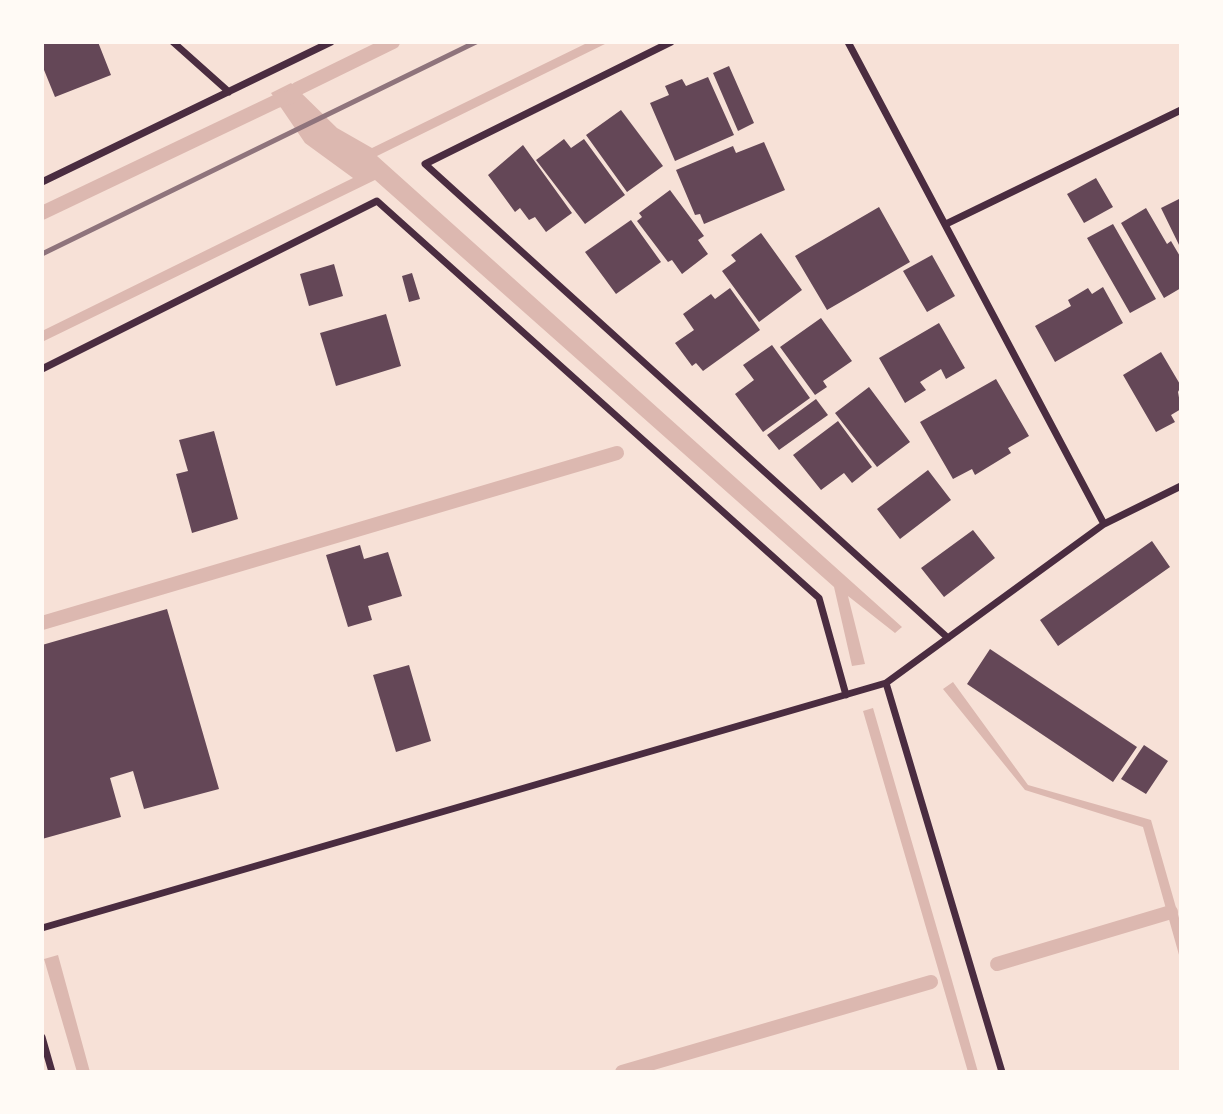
<!DOCTYPE html>
<html>
<head>
<meta charset="utf-8">
<style>
  body { margin:0 }
  #map { position:relative; width:1223px; height:1114px; overflow:hidden; background:#f7e1d7; font-family:Barlow,sans-serif }
  canvas { display:block }
  .frame { position:absolute; inset:0; border:44px solid #fffaf5; pointer-events:none }
</style>
</head>
<body>
<div id="map">
<canvas width="1223" height="1114"></canvas>
<div class="frame"></div>
</div>
<script>
const c = document.querySelector('canvas').getContext('2d');
c.lineJoin = 'round';
function paint(path, color) {
  c.fillStyle = color;
  c.fill(path, 'evenodd');
}
function toPath(rows) {
  const path = new Path2D();
  for (const r of rows) {
    path.moveTo(r[0], r[1]);
    for (let i = 2; i < r.length; i += 2) path.lineTo(r[i], r[i + 1]);
  }
  return path;
}
function stroke(path, color, width, dash) {
  c.strokeStyle = color;
  c.lineWidth = width;
  c.lineCap = dash ? 'butt' : 'round';
  c.setLineDash(dash || []);
  c.stroke(path);
}
paint(toPath([
  [589,42,609,42,377,156,902,627,895,633,848,596,865,664,852,666,834,587,375,180,42,342,42,331,353,178,305,143,271,93,291,83,337,128,372,148],
  [953,682,1028,785,1151,820,1181,925,1181,962,1143,827,1025,790,943,689],
  [873,708,951,977,978,1072,968,1072,863,711],
  [58,955,90,1072,77,1072,44,959]
]), '#dcb8b0');
stroke(toPath([
  [42,213,277,101,291,97,297,89,393,42],
  [42,623,617,453],
  [997,964,1171,912],
  [622,1072,931,982]
]), '#dcb8b0', 14);
paint(toPath([
  [42,42,98,42,111,75,55,97,42,65],
  [729,66,754,123,738,131,713,73],
  [708,77,734,135,675,161,650,103,669,95,665,86,682,79,686,86],
  [621,110,663,166,627,192,586,135],
  [564,139,571,148,584,139,625,195,585,224,536,160],
  [764,142,785,190,704,224,700,214,695,215,676,170,733,146,736,153],
  [523,145,572,213,546,232,535,217,529,220,520,208,515,212,488,175],
  [1096,178,1113,207,1084,223,1067,194],
  [670,190,704,236,698,240,708,254,682,274,672,260,668,262,637,221,642,217,639,213],
  [1181,198,1181,249,1161,208],
  [879,207,910,262,827,310,795,256],
  [1146,208,1167,244,1171,241,1181,258,1181,288,1164,298,1121,223],
  [631,220,661,262,616,294,585,252],
  [1113,224,1156,299,1130,313,1087,238],
  [761,233,802,290,759,322,722,271,736,261,731,255],
  [932,255,955,296,927,312,903,271],
  [334,264,343,296,309,306,300,274],
  [412,273,420,299,409,302,402,276],
  [1103,287,1123,323,1055,362,1035,326,1071,306,1068,300,1088,288,1092,294],
  [730,288,760,330,703,371,696,363,692,366,675,343,694,330,683,314,711,294,715,299],
  [386,314,401,366,336,386,320,333],
  [821,318,852,361,823,381,827,387,815,395,780,347],
  [939,323,965,368,946,379,941,369,920,382,926,390,905,403,879,358],
  [772,345,810,398,763,432,735,394,754,380,743,365],
  [1161,352,1181,386,1178,392,1181,409,1171,415,1175,422,1156,432,1123,375],
  [996,379,1029,436,1008,448,1011,453,975,475,972,469,953,479,920,422],
  [869,387,910,442,877,467,835,413],
  [816,399,828,415,779,450,767,435],
  [838,421,872,467,852,483,844,473,821,490,793,455],
  [214,431,238,519,192,533,176,474,188,471,179,440],
  [928,470,951,500,900,539,877,509],
  [973,530,995,558,944,597,921,568],
  [1152,541,1170,567,1058,646,1040,620],
  [360,545,364,559,388,552,402,596,368,606,372,620,348,627,326,555],
  [167,609,219,789,144,809,133,771,110,778,121,817,42,839,42,645],
  [990,649,1137,747,1113,782,967,684],
  [409,665,431,741,396,752,373,675],
  [1144,745,1168,761,1146,794,1121,779]
]), '#644757');
stroke(toPath([
  [173,42,229,92],
  [671,42,425,164,948,638],
  [848,42,1104,524],
  [42,182,331,42],
  [946,224,1181,110],
  [42,369,377,201,819,598,846,695],
  [886,683,1002,1072],
  [42,928,886,683,1104,524,1181,486],
  [42,1037,52,1072]
]), '#4a2c40', 7);
stroke(toPath([
  [42,254,476,42]
]), '#8f747c', 5);
</script>
</body>
</html>
